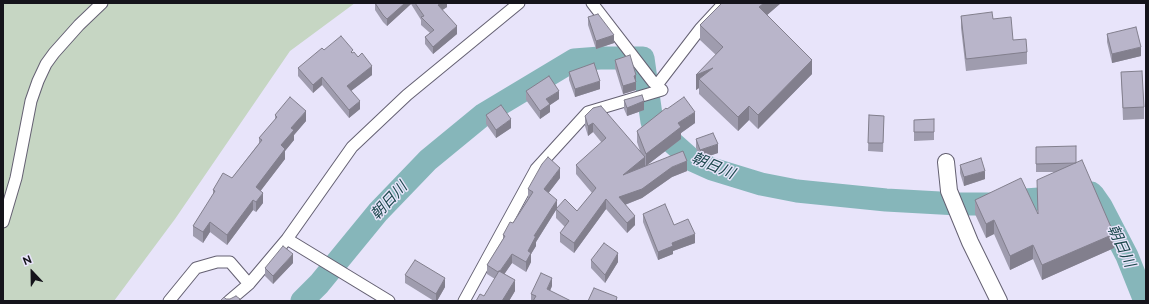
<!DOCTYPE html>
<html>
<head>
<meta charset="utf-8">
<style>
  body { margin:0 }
  #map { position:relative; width:1149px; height:304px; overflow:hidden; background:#e8e4fa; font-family:Raleway,sans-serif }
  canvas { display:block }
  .frame { position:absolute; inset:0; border:4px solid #15141b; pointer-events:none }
  .north { position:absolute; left:12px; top:252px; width:40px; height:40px; -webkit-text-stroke:3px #e8e4fa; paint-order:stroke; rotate:338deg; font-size:11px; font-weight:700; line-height:16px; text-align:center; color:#15141b }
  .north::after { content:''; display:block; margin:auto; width:14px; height:18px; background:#15141b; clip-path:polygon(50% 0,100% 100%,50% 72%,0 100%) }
</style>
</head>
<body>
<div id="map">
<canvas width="1149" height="304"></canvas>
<div class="frame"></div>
<div class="north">N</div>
</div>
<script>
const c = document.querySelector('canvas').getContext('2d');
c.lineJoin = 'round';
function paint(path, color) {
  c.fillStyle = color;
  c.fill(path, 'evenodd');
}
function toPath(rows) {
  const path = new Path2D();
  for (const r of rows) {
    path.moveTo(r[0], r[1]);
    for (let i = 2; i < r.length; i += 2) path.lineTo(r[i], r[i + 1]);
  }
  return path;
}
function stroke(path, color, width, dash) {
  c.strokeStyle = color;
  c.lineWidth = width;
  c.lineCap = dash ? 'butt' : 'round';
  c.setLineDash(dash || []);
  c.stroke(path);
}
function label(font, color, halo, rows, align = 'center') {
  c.font = font + ' Raleway,"Noto Sans JP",sans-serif';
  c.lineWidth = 3;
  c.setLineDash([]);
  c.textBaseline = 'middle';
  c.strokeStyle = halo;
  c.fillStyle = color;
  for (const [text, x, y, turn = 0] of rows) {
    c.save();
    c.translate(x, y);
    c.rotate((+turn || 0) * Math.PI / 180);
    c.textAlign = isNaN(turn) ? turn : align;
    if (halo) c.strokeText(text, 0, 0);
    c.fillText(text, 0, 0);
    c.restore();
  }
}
paint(toPath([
  [3,3,355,3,290,51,175,219,114,301,3,301]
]), '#c6d6c3');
stroke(toPath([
  [302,301,319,284,378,212,428,160,484,114,574,60,600,58,643,58,652,122,665,136,692,160,712,169,761,184,797,191,886,200,958,204,995,204,1025,200,1053,198,1073,194,1077,195,1091,193,1094,196,1101,206,1127,256,1145,301]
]), '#86b6ba', 23);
const street = toPath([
  [592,3,653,82,662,90],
  [657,85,700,29,724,3],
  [3,222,16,178,31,101,38,81,46,64,54,53,79,25,102,3],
  [287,239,389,301],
  [169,301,196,268,217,262,230,262,249,284],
  [229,301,249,284,287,239,352,147,407,95,519,3],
  [464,301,536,169,588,112,662,90]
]);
const secondary = toPath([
  [946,162,949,191,970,242,999,301]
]);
stroke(street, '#646072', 13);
stroke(secondary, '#646072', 18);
stroke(street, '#fff', 11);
stroke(secondary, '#fff', 16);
paint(toPath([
  [375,3,447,3,447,7,442,10,457,34,433,54,425,44,425,37,430,33,421,25,421,20,411,4,387,26,383,22,375,10],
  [722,3,781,3,767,15,812,74,758,129,749,120,738,131,699,94,699,88,696,90,696,75,716,55,700,40,700,25],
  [961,16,993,19,1013,40,1027,52,1027,64,966,71,961,28],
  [588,17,614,43,596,49,588,25],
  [1107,34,1141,56,1112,63,1107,42],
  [324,50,353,53,372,75,351,91,360,109,349,118,322,85,313,93,298,76,298,68],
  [615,60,636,81,636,90,623,94,615,68],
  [569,72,600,89,575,97,569,80],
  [1121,72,1144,107,1144,119,1123,120],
  [526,91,559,99,550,105,550,112,540,119,526,100],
  [624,100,644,110,627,116,624,109],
  [667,109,695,123,681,133,681,139,647,165,687,171,672,177,642,198,625,205,635,225,627,233,606,209,574,253,560,242,560,233,565,227,556,218,556,210,536,242,536,246,531,254,531,262,526,272,512,263,504,274,515,291,509,301,476,301,484,296,495,279,487,274,487,265,503,239,503,235,513,223,528,198,528,189,560,178,548,193,557,208,577,211,592,193,576,174,576,165,602,143,593,132,588,136,585,126,585,116,640,151,637,142,637,131],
  [275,115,306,121,294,135,294,140,285,151,285,159,260,191,263,203,256,212,253,210,227,245,210,232,203,243,193,236,193,226,213,195,213,190,232,178,259,143,259,138,275,120],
  [486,115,511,128,496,138,486,124],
  [869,115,884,116,883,152,868,151],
  [934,119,934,140,914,141,914,120],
  [696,139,718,153,700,159,696,148],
  [1036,147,1076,163,1114,248,1042,280,1033,259,1010,270,994,234,986,238,975,214,975,200,1037,214,1057,172,1036,172],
  [960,165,985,179,964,186,960,173],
  [643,214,674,225,695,243,673,251,673,254,658,260,643,222],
  [591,260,618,262,605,283,591,268],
  [293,263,273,284,265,276,265,268],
  [405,275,445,287,437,301,434,301,405,283],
  [552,286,550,291,571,301,531,301,531,294]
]), '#9f9cae');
paint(toPath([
  [405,3,411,3,411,4,387,26,387,19],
  [442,3,447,3,447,7,438,13,438,5],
  [764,3,781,3,759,22,759,7],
  [457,26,457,34,433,54,433,47],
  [614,35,614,43,596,49,596,41],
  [1141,47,1141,56,1112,63,1112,54],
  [812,60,812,74,758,129,758,115],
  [372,66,372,75,347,94,347,86],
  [713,68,699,79,699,88,696,90,696,75],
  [636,75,636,90,623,94,623,86,634,76],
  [322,77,322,85,313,93,313,85],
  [600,81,600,89,575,97,575,89],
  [559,91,559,99,550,105,550,112,540,119,540,111,546,99],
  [360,101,360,109,349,118,349,110],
  [644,101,644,110,627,116,627,108],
  [749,106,749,120,738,131,738,117],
  [306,111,306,121,294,135,294,140,285,151,285,159,256,197,256,187,291,128],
  [695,112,695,123,681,133,681,139,646,166,646,154,678,123],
  [511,119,511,128,496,138,496,130],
  [593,123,593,132,588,136,588,126],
  [718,144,718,153,700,159,700,150],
  [645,157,645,166,623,175],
  [687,161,687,171,672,177,642,198,619,207,619,197,672,167],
  [560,168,560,178,544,199,544,189],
  [985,171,985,179,964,186,964,177],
  [263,193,263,203,256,212,256,202],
  [606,199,606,209,574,253,574,243],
  [253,200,253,210,227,245,227,235],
  [557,200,557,209,556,209,556,210,536,242,536,246,531,254,531,262,526,272,526,262,528,251,534,236],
  [635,216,635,225,627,233,627,223],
  [994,220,994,234,986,238,986,224],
  [210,222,210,232,203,243,203,232],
  [695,234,695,243,673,251,673,254,658,260,658,252,672,243],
  [1114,234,1114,248,1042,280,1042,265],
  [1033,245,1033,259,1010,270,1010,256],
  [618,253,618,262,605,283,605,275],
  [293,254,293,263,273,284,273,276],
  [512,254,512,263,499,282,499,273],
  [445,278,445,287,437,301,436,301,436,294],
  [552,278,552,286,547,297,547,289],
  [515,280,515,291,509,301,502,301]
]), '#827f8d');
const building = toPath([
  [375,3,405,3,387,19,383,15,375,3],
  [415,3,442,3,438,5,457,26,433,47,425,37,434,30,421,17,424,16,415,3],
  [722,3,764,3,759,7,812,60,758,115,749,106,738,117,699,79,713,68,696,75,723,47,700,25,722,3],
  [992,12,993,19,1011,17,1013,40,1026,39,1027,52,966,59,961,16,992,12],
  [598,14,614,35,596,41,588,17,598,14],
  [1136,27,1141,47,1112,54,1107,34,1136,27],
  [341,36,353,50,351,52,352,53,354,52,358,57,362,53,372,66,347,86,360,101,349,110,322,77,313,85,298,68,322,48,324,50,341,36],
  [630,55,636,75,634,76,636,82,623,86,615,60,630,55],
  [594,63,600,81,575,89,569,72,594,63],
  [1142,71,1144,107,1123,108,1121,72,1142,71],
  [549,76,559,91,546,99,550,104,540,111,526,91,549,76],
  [642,95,644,101,627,108,624,100,642,95],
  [290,97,306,111,291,128,294,130,281,145,285,149,256,187,263,193,256,202,253,200,227,235,210,222,203,232,193,226,215,191,213,190,223,173,232,178,262,140,259,138,277,117,275,115,290,97],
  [684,97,695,112,678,123,681,127,646,154,637,131,666,108,667,109,684,97],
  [501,105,511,119,496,130,486,115,501,105],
  [601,106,645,157,623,175,683,151,687,161,672,167,642,189,619,197,635,216,627,223,606,199,574,243,560,233,569,221,556,209,565,199,577,211,596,188,576,165,606,138,593,123,588,126,585,116,593,108,601,106],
  [869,115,884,116,883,143,868,143,869,115],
  [934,119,934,132,914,132,914,120,934,119],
  [713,133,718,144,700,150,696,139,713,133],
  [1076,146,1076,163,1036,164,1036,147,1076,146],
  [548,157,560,168,544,189,557,200,534,236,536,236,528,251,531,253,526,262,512,254,500,271,499,271,498,272,487,265,505,236,503,235,510,222,513,223,533,192,528,189,542,164,548,157],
  [981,158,985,171,964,177,960,165,981,158],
  [1082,160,1114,234,1042,265,1033,245,1010,256,994,220,986,224,975,200,1021,178,1038,214,1037,180,1082,160],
  [665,204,674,225,688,219,695,234,672,243,673,246,658,252,643,214,665,204],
  [604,243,618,253,605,275,591,260,604,243],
  [283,246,293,254,273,276,265,268,283,246],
  [415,260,445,278,436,294,405,275,415,260],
  [499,271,515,280,502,301,476,301,480,294,484,296,499,271],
  [541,273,552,278,547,289,571,301,533,301,536,296,531,294,541,273],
  [594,288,617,297,616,301,588,301,594,288],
  [236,296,240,299,238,301,220,301,224,297,226,299,230,299,236,296]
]);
paint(building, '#b9b5ca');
stroke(building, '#827f8d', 1);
label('italic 15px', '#1a474b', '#e8e4fa', [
  ["朝日川",713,166,23],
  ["朝日川",389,201,-47],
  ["朝日川",1121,246,65]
]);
</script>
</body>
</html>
